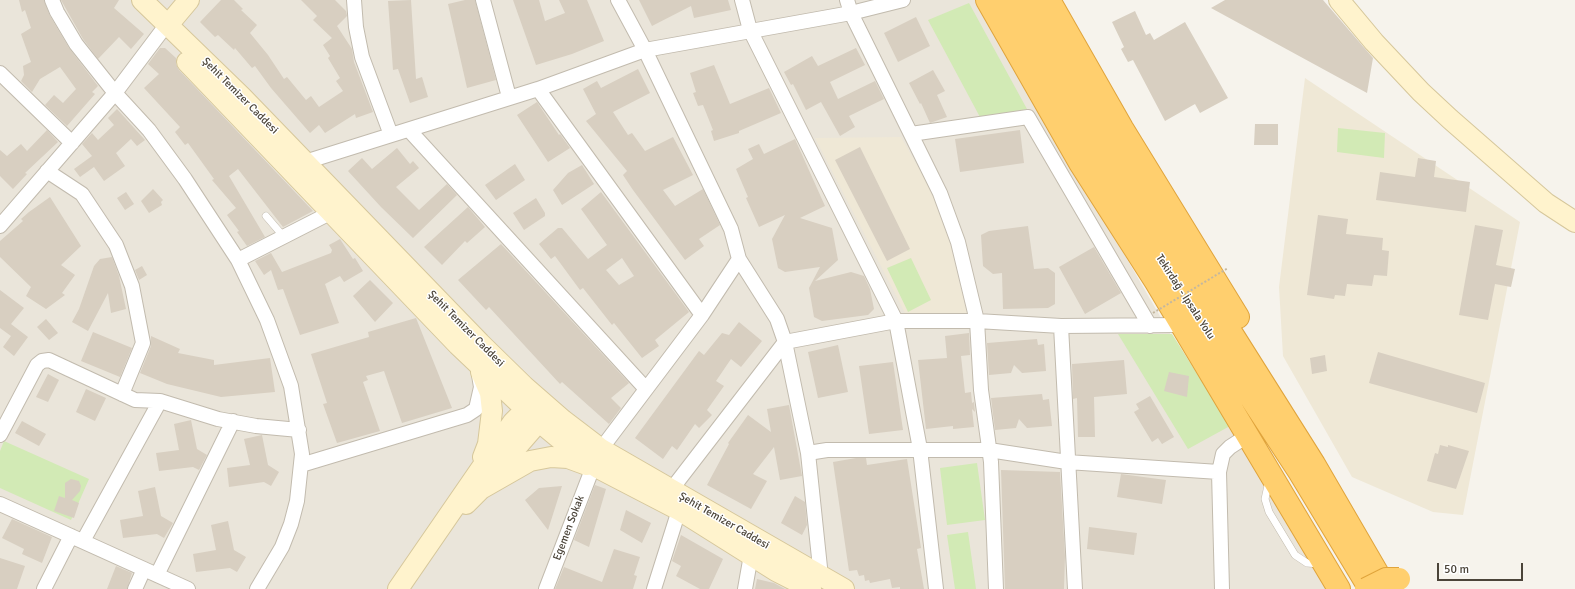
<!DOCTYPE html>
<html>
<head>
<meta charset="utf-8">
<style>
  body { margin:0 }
  #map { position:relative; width:1575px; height:589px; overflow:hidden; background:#f6f3ec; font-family:Signika,sans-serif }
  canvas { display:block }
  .scale { position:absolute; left:1437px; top:563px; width:86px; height:18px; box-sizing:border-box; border:2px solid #4b4439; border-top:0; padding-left:5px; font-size:12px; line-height:14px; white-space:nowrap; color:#4b4439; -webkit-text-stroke:3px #fff; paint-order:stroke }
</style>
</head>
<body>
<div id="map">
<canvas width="1575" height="589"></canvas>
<div class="scale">50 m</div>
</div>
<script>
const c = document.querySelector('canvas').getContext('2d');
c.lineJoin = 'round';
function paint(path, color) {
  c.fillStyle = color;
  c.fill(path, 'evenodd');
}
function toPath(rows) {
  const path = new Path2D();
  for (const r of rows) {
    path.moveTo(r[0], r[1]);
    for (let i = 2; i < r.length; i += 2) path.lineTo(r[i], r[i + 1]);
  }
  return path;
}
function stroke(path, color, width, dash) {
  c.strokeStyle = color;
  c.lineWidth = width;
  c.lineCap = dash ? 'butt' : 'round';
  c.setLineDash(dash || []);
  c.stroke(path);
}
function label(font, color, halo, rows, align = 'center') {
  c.font = font + ' Signika,sans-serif';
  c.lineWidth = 3;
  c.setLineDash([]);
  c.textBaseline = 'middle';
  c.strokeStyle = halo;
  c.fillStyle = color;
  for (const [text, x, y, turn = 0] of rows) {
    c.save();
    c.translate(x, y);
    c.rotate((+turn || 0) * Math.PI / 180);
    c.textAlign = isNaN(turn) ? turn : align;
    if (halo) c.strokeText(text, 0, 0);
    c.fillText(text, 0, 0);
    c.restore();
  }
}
paint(toPath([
  [0,0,977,0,1186,361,1307,545,1331,589,0,589]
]), '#eae5da');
paint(toPath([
  [1305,78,1520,222,1463,515,1433,512,1352,477,1283,356,1279,287],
  [901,137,942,209,968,318,907,317,815,138]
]), '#efe8d6');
paint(toPath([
  [969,3,1027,109,981,119,928,20],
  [1338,128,1385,133,1384,158,1337,152],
  [911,258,931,300,908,312,887,268],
  [1118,334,1172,334,1230,426,1188,449],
  [4,441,89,479,71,520,0,488,0,451],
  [977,463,985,520,947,525,940,468],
  [968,532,976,589,955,589,947,535]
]), '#d2eab5');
paint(toPath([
  [19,0,44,0,50,16,69,48,98,86,92,92,95,94,67,126,45,105,54,95,63,103,76,89,60,67,40,79,32,92,21,81,24,75,23,66,31,62,21,34,31,28,25,10,22,12],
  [61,0,119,0,114,8,144,34,131,49,119,37,98,59,83,39],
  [221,0,234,0,243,9,241,10,257,25,250,33,268,55,284,79,287,77,306,100,311,96,319,107,343,91,336,81,340,78,328,58,330,56,323,45,332,38,313,20,317,16,301,0,335,0,346,11,347,16,337,26,352,49,354,62,373,112,356,118,355,114,325,133,319,125,310,133,271,88,255,66,252,68,235,48,234,50,218,35,215,37,200,22],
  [411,0,416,79,422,77,428,97,410,103,398,69,393,70,388,1],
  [465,0,475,0,496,80,467,88,448,4],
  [513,0,539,0,545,21,565,13,559,0,587,0,604,41,572,54,536,65],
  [639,0,728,0,731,10,694,18,691,6,652,26],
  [1225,0,1323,0,1373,58,1367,93,1211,8],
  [1135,11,1146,35,1150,33,1154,40,1185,22,1228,98,1200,113,1195,104,1165,121,1133,60,1128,62,1121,49,1124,47,1112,22],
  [916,17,930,46,898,62,884,33],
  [160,48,165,48,176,58,176,64,179,70,313,211,283,227,238,169,229,176,265,237,247,246,237,232,239,231,227,215,236,208,212,180,214,179,188,143,185,145,175,132,180,127,144,88,159,74,148,64],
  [856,48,865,65,830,82,838,99,875,81,884,99,849,116,855,127,840,136,821,102,806,110,793,84,791,85,784,72,812,56,818,66],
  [714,65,730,104,769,88,781,113,739,131,739,133,714,141,711,131,713,130,703,105,698,106,693,93,696,92,690,73],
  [638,69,650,93,613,112,628,135,632,133,645,151,673,137,693,175,663,190,675,206,703,189,720,225,699,239,704,246,685,260,633,190,623,175,627,171,586,121,596,114,583,89,597,81,601,88],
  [933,70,945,91,937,95,947,117,930,123,921,103,920,104,909,83],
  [537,102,559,135,560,134,570,148,548,162,517,115],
  [117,109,145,140,137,146,131,139,116,153,125,166,104,181,94,167,80,177,74,169,92,156,82,144,92,133,98,140,114,125,108,118],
  [1255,124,1278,124,1278,145,1254,145],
  [47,130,58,142,25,173,27,174,13,189,0,176,0,150,7,156,21,144,27,151],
  [1020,130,1024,163,960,172,955,139],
  [795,139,825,206,800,218,832,228,838,260,815,281,851,272,864,276,870,289,874,309,868,315,822,321,814,317,809,288,820,267,785,272,778,268,772,239,785,215,759,227,746,198,748,197,736,169,753,159,748,149,759,144,764,154],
  [860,147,910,249,887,261,835,160],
  [397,148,410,164,413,161,419,168,396,187,419,210,447,184,457,195,413,238,381,207,348,171,362,158,372,169],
  [1418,158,1436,161,1434,177,1470,182,1466,212,1376,200,1380,172,1415,177],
  [515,164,525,180,496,200,485,185],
  [582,165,594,184,562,205,553,190,568,173],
  [153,189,163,200,161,202,162,205,149,213,141,201],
  [126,192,134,204,125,210,117,198],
  [601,192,689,312,655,340,659,346,642,358,614,323,612,325,583,288,580,290,555,256,551,259,539,244,558,228,562,228,588,259,607,245,581,209],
  [622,258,634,276,619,285,606,270],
  [50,197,81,246,61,265,75,275,62,293,65,295,46,309,26,296,31,287,0,257,0,241,23,221,21,219,29,212],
  [536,198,545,213,545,216,524,230,513,213],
  [468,207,485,227,467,243,465,241,442,265,424,247],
  [1318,215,1348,219,1346,234,1383,238,1382,250,1389,251,1387,276,1374,275,1372,286,1347,284,1345,296,1335,295,1334,299,1307,295],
  [1475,225,1503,230,1496,265,1515,269,1511,287,1495,284,1488,320,1459,315],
  [1028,226,1034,269,1048,268,1055,273,1055,304,1048,308,1003,309,1002,273,993,274,983,266,981,235,989,231],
  [340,239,353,259,355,258,363,271,344,282,340,276,325,284,339,323,300,335,283,289,278,290,271,270,264,275,255,261,271,253,282,272,331,253,332,250,329,245],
  [501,244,629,383,611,398,621,408,609,424,562,382,560,384,489,307,486,310,458,280],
  [1094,247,1121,293,1085,314,1059,267],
  [112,257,119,276,126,309,111,313,108,293,88,331,72,322,79,309,94,266,100,259],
  [142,266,147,275,139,280,135,270],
  [370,280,393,303,375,322,353,296],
  [0,290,24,308,11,324,28,337,14,356,3,347,11,336,0,328],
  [416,318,452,408,402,423,384,371,366,376,368,380,363,382,380,431,337,443,323,404,327,403,311,354,369,337,368,332],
  [46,319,58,333,49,340,37,327],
  [739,322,762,341,741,367,731,359,716,381,724,386,707,410,712,415,699,428,695,424,677,450,672,446,663,459,635,438,699,351,704,355,722,333,729,335],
  [93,332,132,348,120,377,81,361],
  [969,333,970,355,961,356,965,393,971,392,972,403,974,402,975,412,972,409,974,427,953,429,953,426,926,429,918,360,947,358,945,336],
  [151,336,180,349,178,353,214,360,214,365,270,358,275,392,221,397,167,384,140,373,151,346],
  [1037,339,1038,345,1044,344,1046,371,1022,373,1014,365,1011,373,989,375,987,343],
  [838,345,848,392,818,398,808,352],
  [1378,352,1485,383,1477,413,1369,383],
  [1325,355,1327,371,1312,374,1310,358],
  [1124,360,1127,394,1094,397,1095,437,1078,437,1077,398,1073,399,1072,364],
  [893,362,903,430,869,434,859,366],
  [1169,372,1189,376,1187,397,1164,391],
  [48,374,59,380,48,402,36,397],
  [86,389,106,398,95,421,76,412],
  [1042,394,1043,400,1049,399,1052,426,1027,428,1019,419,1016,428,995,430,991,398],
  [1150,396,1174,437,1162,444,1158,438,1152,442,1134,412,1139,409,1136,404],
  [789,405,802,476,780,480,774,447,753,474,767,481,751,509,707,485,729,444,728,443,748,415,771,432,767,409],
  [191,420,197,449,207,455,199,470,193,467,159,471,156,453,179,450,174,424],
  [22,421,46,434,39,446,15,433],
  [262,435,268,465,279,472,271,486,264,482,229,487,227,468,250,465,244,439],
  [1440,445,1448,447,1448,445,1469,451,1456,489,1427,481,1435,453,1438,454],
  [856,458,866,458,867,465,907,459,921,548,917,549,924,589,900,589,900,587,892,588,890,579,870,583,869,580,865,581,864,575,859,576,857,570,849,571,833,462],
  [1001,470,1060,472,1065,556,1064,589,1005,589],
  [1121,474,1166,480,1162,504,1117,497],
  [71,479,79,481,81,486,80,491,72,500,79,503,74,518,54,511,59,496,65,498,65,483],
  [595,485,606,489,589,547,574,540],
  [562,486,548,530,525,500,539,488],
  [155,487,161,516,173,523,164,538,157,534,123,538,120,520,143,516,138,491],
  [795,496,805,502,807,525,802,535,781,523],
  [626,510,651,523,642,543,620,530],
  [12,519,52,537,42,563,22,554,24,549,2,538],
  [228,521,234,550,246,557,237,572,230,568,196,572,193,554,216,550,211,525],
  [1089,527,1137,533,1134,555,1087,549],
  [681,535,723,559,709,589,700,589,676,576,681,566,672,561],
  [614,549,640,557,634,575,637,576,633,589,555,589,564,567,602,582],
  [0,558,25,566,17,589,0,589],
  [116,566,132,573,127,589,107,589],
  [757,579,774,583,785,589,755,589]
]), '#d8cfc1');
const lane = toPath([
  [266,216,284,237],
  [1269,481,1265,499,1269,512,1295,555,1307,563,1320,564]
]);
const street = toPath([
  [52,0,57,12,76,44,115,93,149,130,185,179,238,260,267,320,291,386,302,454,297,501,291,524,282,547,257,589],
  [354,0,356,27,362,57,391,135],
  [483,0,509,97],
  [618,0,645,50,731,229,739,259,777,319,785,342,808,453,821,577],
  [742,0,750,30,896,321,920,449,936,589],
  [847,0,851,13,940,193,958,242,977,321,981,390,991,462,996,589],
  [0,73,72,143],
  [538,89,702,315],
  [409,130,646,389],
  [911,134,1028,117,1150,326],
  [305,162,538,89,645,50,851,13,903,0],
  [47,171,82,194,116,245,132,286,143,343,122,394],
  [0,226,115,93,161,32,168,25],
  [238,260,332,212],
  [1061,326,1075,589],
  [0,435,37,365,42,361,49,360,135,400,160,401,218,419,256,426,299,430],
  [601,449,702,315,739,259],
  [808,453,827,450,989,450,1067,462,1219,472],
  [301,465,467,415,476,409,481,387,479,375],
  [671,490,785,342,896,321,977,321,1061,326,1181,325],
  [0,504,188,589],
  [83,541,160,401],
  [157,575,233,421],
  [44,589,71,536],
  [135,589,144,569],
  [546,589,593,467],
  [654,589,679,510],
  [745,589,751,555],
  [1222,589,1219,472,1223,454,1230,447,1247,436]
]);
const secondary = toPath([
  [142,0,242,97,480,343,524,386,563,420,601,449,844,589],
  [1339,0,1374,42,1421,92,1450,119,1546,203,1575,222],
  [168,25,189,0],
  [187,62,458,345,537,420,578,454,598,468,679,510,776,571,811,589],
  [481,372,490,393,492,411,488,444,483,457],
  [489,479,535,426,538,416,537,407],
  [466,504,481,489,530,461,551,457,568,458,587,465],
  [398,589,513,422,520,415,528,412,540,412]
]);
const highway = toPath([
  [987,0,1080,163,1156,282,1339,589],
  [1007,0,1088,142,1184,296,1300,473,1370,589],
  [1029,0,1104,131,1314,464,1382,581],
  [1049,0,1122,128,1238,317]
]);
stroke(lane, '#c2bbae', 8);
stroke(street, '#c2bbae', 16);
stroke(secondary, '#d6c79b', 22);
stroke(highway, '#e0a43c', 24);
stroke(lane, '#fff', 7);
stroke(street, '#fff', 14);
stroke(secondary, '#fff3cd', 20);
stroke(highway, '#ffcf6e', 22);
const highwayBridge = toPath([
  [1366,589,1386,579,1399,579]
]);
stroke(highwayBridge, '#e0a43c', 24, []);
stroke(toPath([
  [1153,313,1228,268]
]), '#c4b79f', 2, [2, 2]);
stroke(highwayBridge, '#ffcf6e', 22);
label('11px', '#4b4439', '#fff', [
  ["Şehit Temizer Caddesi",240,96,45],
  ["Tekirdağ - İpsala Yolu",1185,297,57],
  ["Şehit Temizer Caddesi",466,329,45],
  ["Şehit Temizer Caddesi",724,521,30],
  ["Egemen Sokak",569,528,-69]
]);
</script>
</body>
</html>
